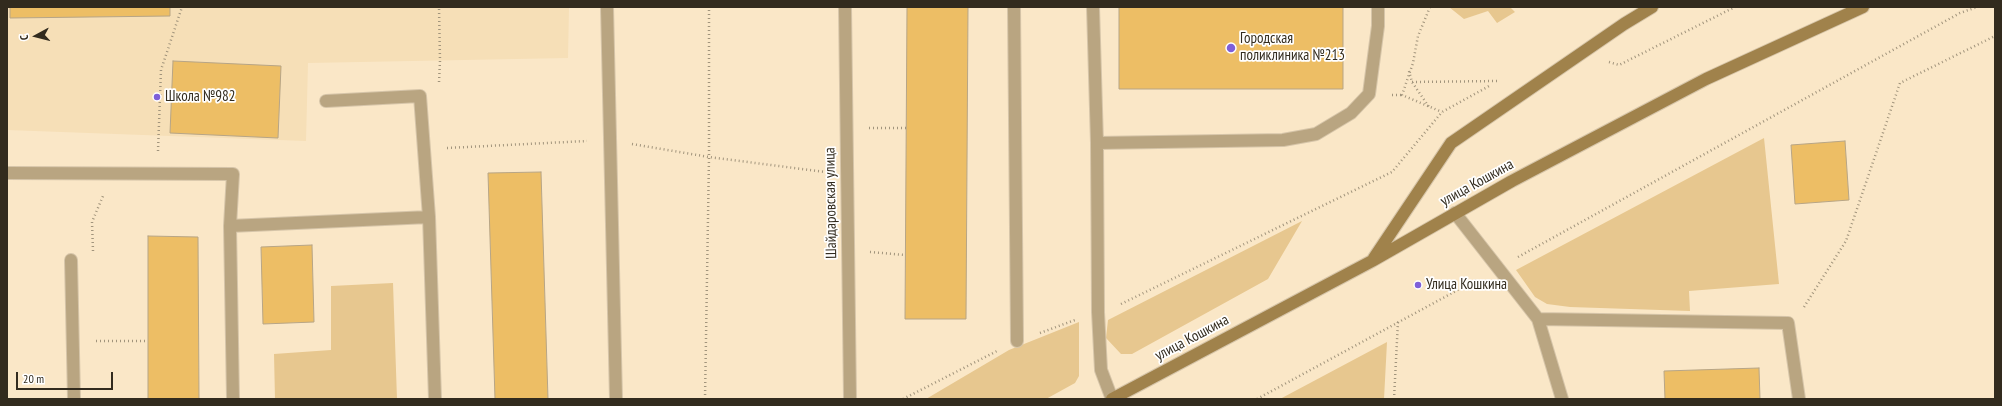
<!DOCTYPE html>
<html>
<head>
<meta charset="utf-8">
<style>
  body { margin:0 }
  #map { position:relative; width:2002px; height:406px; overflow:hidden; background:#fae7c7; font-family:"PT Sans Narrow",sans-serif }
  canvas { display:block }
  .frame { position:absolute; inset:0; border:8px solid #322b1e; pointer-events:none }
  .north { position:absolute; left:16px; top:16px; width:40px; height:40px; -webkit-text-stroke:3px #fff; paint-order:stroke; rotate:263deg; font-size:11px; font-weight:700; line-height:16px; text-align:center; color:#322b1e }
  .north::after { content:''; display:block; margin:auto; width:14px; height:18px; background:#322b1e; clip-path:polygon(50% 0,100% 100%,50% 72%,0 100%) }
  .scale { position:absolute; left:16px; top:372px; width:97px; height:18px; box-sizing:border-box; border:2px solid #322b1e; border-top:0; padding-left:5px; font-size:12px; line-height:14px; white-space:nowrap; color:#322b1e; -webkit-text-stroke:3px #fff; paint-order:stroke }
</style>
</head>
<body>
<div id="map">
<canvas width="2002" height="406"></canvas>
<div class="frame"></div>
<div class="north">С</div>
<div class="scale">20 m</div>
</div>
<script>
const c = document.querySelector('canvas').getContext('2d');
c.lineJoin = 'round';
function paint(path, color) {
  c.fillStyle = color;
  c.fill(path, 'evenodd');
}
function toPath(rows) {
  const path = new Path2D();
  for (const r of rows) {
    path.moveTo(r[0], r[1]);
    for (let i = 2; i < r.length; i += 2) path.lineTo(r[i], r[i + 1]);
  }
  return path;
}
function stroke(path, color, width, dash) {
  c.strokeStyle = color;
  c.lineWidth = width;
  c.lineCap = dash ? 'butt' : 'round';
  c.setLineDash(dash || []);
  c.stroke(path);
}
function label(font, color, halo, rows, align = 'center') {
  c.font = font + ' "PT Sans Narrow",sans-serif';
  c.lineWidth = 3.5;
  c.setLineDash([]);
  c.textBaseline = 'middle';
  c.strokeStyle = halo;
  c.fillStyle = color;
  for (const [text, x, y, turn = 0] of rows) {
    c.save();
    c.translate(x, y);
    c.rotate((+turn || 0) * Math.PI / 180);
    c.textAlign = isNaN(turn) ? turn : align;
    if (halo) c.strokeText(text, 0, 0);
    c.fillText(text, 0, 0);
    c.restore();
  }
}
paint(toPath([
  [7,7,569,7,568,58,308,63,306,141,7,130]
]), '#f6dfb7');
paint(toPath([
  [1449,7,1510,7,1515,12,1497,23,1488,11,1464,19],
  [1764,138,1779,284,1689,291,1690,311,1570,307,1547,304,1535,297,1516,270],
  [1302,221,1268,279,1132,354,1121,354,1106,338,1108,320],
  [393,283,397,399,275,399,274,354,331,350,331,286],
  [1079,322,1079,376,1075,383,1046,399,926,399,1009,350],
  [1387,342,1384,399,1280,399]
]), '#e7c78f');
const building = toPath([
  [10,7,170,7,170,16,10,18,10,7],
  [907,7,968,7,966,319,905,319,907,7],
  [1119,7,1343,7,1343,89,1119,89,1119,7],
  [173,61,281,66,278,138,170,133,173,61],
  [1845,141,1849,200,1795,204,1791,145,1845,141],
  [541,172,548,399,495,399,488,173,541,172],
  [148,236,198,237,199,399,148,399,148,236],
  [312,245,314,322,263,324,261,247,312,245],
  [1759,368,1760,399,1665,399,1664,371,1759,368]
]);
paint(building, '#edbe65');
stroke(building, '#b7a586', 1);
const lane = toPath([
  [607,7,616,399],
  [1014,7,1017,341],
  [1093,7,1097,143,1098,312,1101,370,1112,399],
  [326,101,420,96,429,217,435,399],
  [1097,143,1283,140,1316,134,1351,113,1369,94,1378,26,1378,7],
  [7,173,233,174,230,226,233,399],
  [1455,213,1538,319],
  [230,226,429,217],
  [71,260,74,399],
  [1562,399,1538,319,1788,323,1799,399]
]);
const street = toPath([
  [845,7,850,399]
]);
const secondary = toPath([
  [1374,258,1451,143,1624,24,1652,7],
  [1112,399,1372,261,1512,181,1706,79,1863,7]
]);
stroke(lane, '#d6c5a9', 14);
stroke(street, '#d6c5a9', 14);
stroke(secondary, '#d6c5a9', 14);
stroke(toPath([
  [1430,7,1418,36,1413,63,1402,95,1442,112],
  [1609,62,1619,65,1735,7],
  [1409,71,1412,82,1429,107],
  [439,82,440,61,439,7],
  [1412,82,1498,81],
  [1392,95,1402,95],
  [869,128,907,128],
  [632,144,709,157,825,172],
  [447,148,587,141],
  [158,151,161,70,182,7],
  [93,251,92,222,103,196],
  [870,252,905,255],
  [1518,257,1960,13,1977,7],
  [1121,304,1392,172,1442,112,1491,85],
  [1804,307,1846,241,1900,83,1995,36],
  [1040,333,1075,320],
  [96,341,147,341],
  [705,399,709,157,709,7],
  [903,399,997,351],
  [1257,399,1478,279],
  [1394,399,1398,321]
]), '#a1947c', 2.5, [1, 3]);
stroke(lane, '#b9a581', 12);
stroke(street, '#b9a581', 12);
stroke(secondary, '#a0824b', 12);
for (const [x, y, r, color] of [
  [1231,48,5,"#7e5fd9"],
  [157,97,4,"#7e5fd9"],
  [1418,285,4,"#7e5fd9"]
]) {
  const dot = new Path2D();
  dot.arc(x, y, r, 0, 2 * Math.PI);
  c.fillStyle = color;
  c.fill(dot);
  stroke(dot, '#fff', 1.5);
}
label('15px', '#322b1e', '#fff', [
  ["Городская",1240,39],
  ["поликлиника №213",1240,56],
  ["Школа №982",165,97],
  ["Улица Кошкина",1426,285]
], 'left');
label('15px', '#322b1e', '#fff', [
  ["улица Кошкина",1477,183,-29],
  ["Шайдаровская улица",831,203,-91],
  ["улица Кошкина",1192,338,-28]
]);
</script>
</body>
</html>
